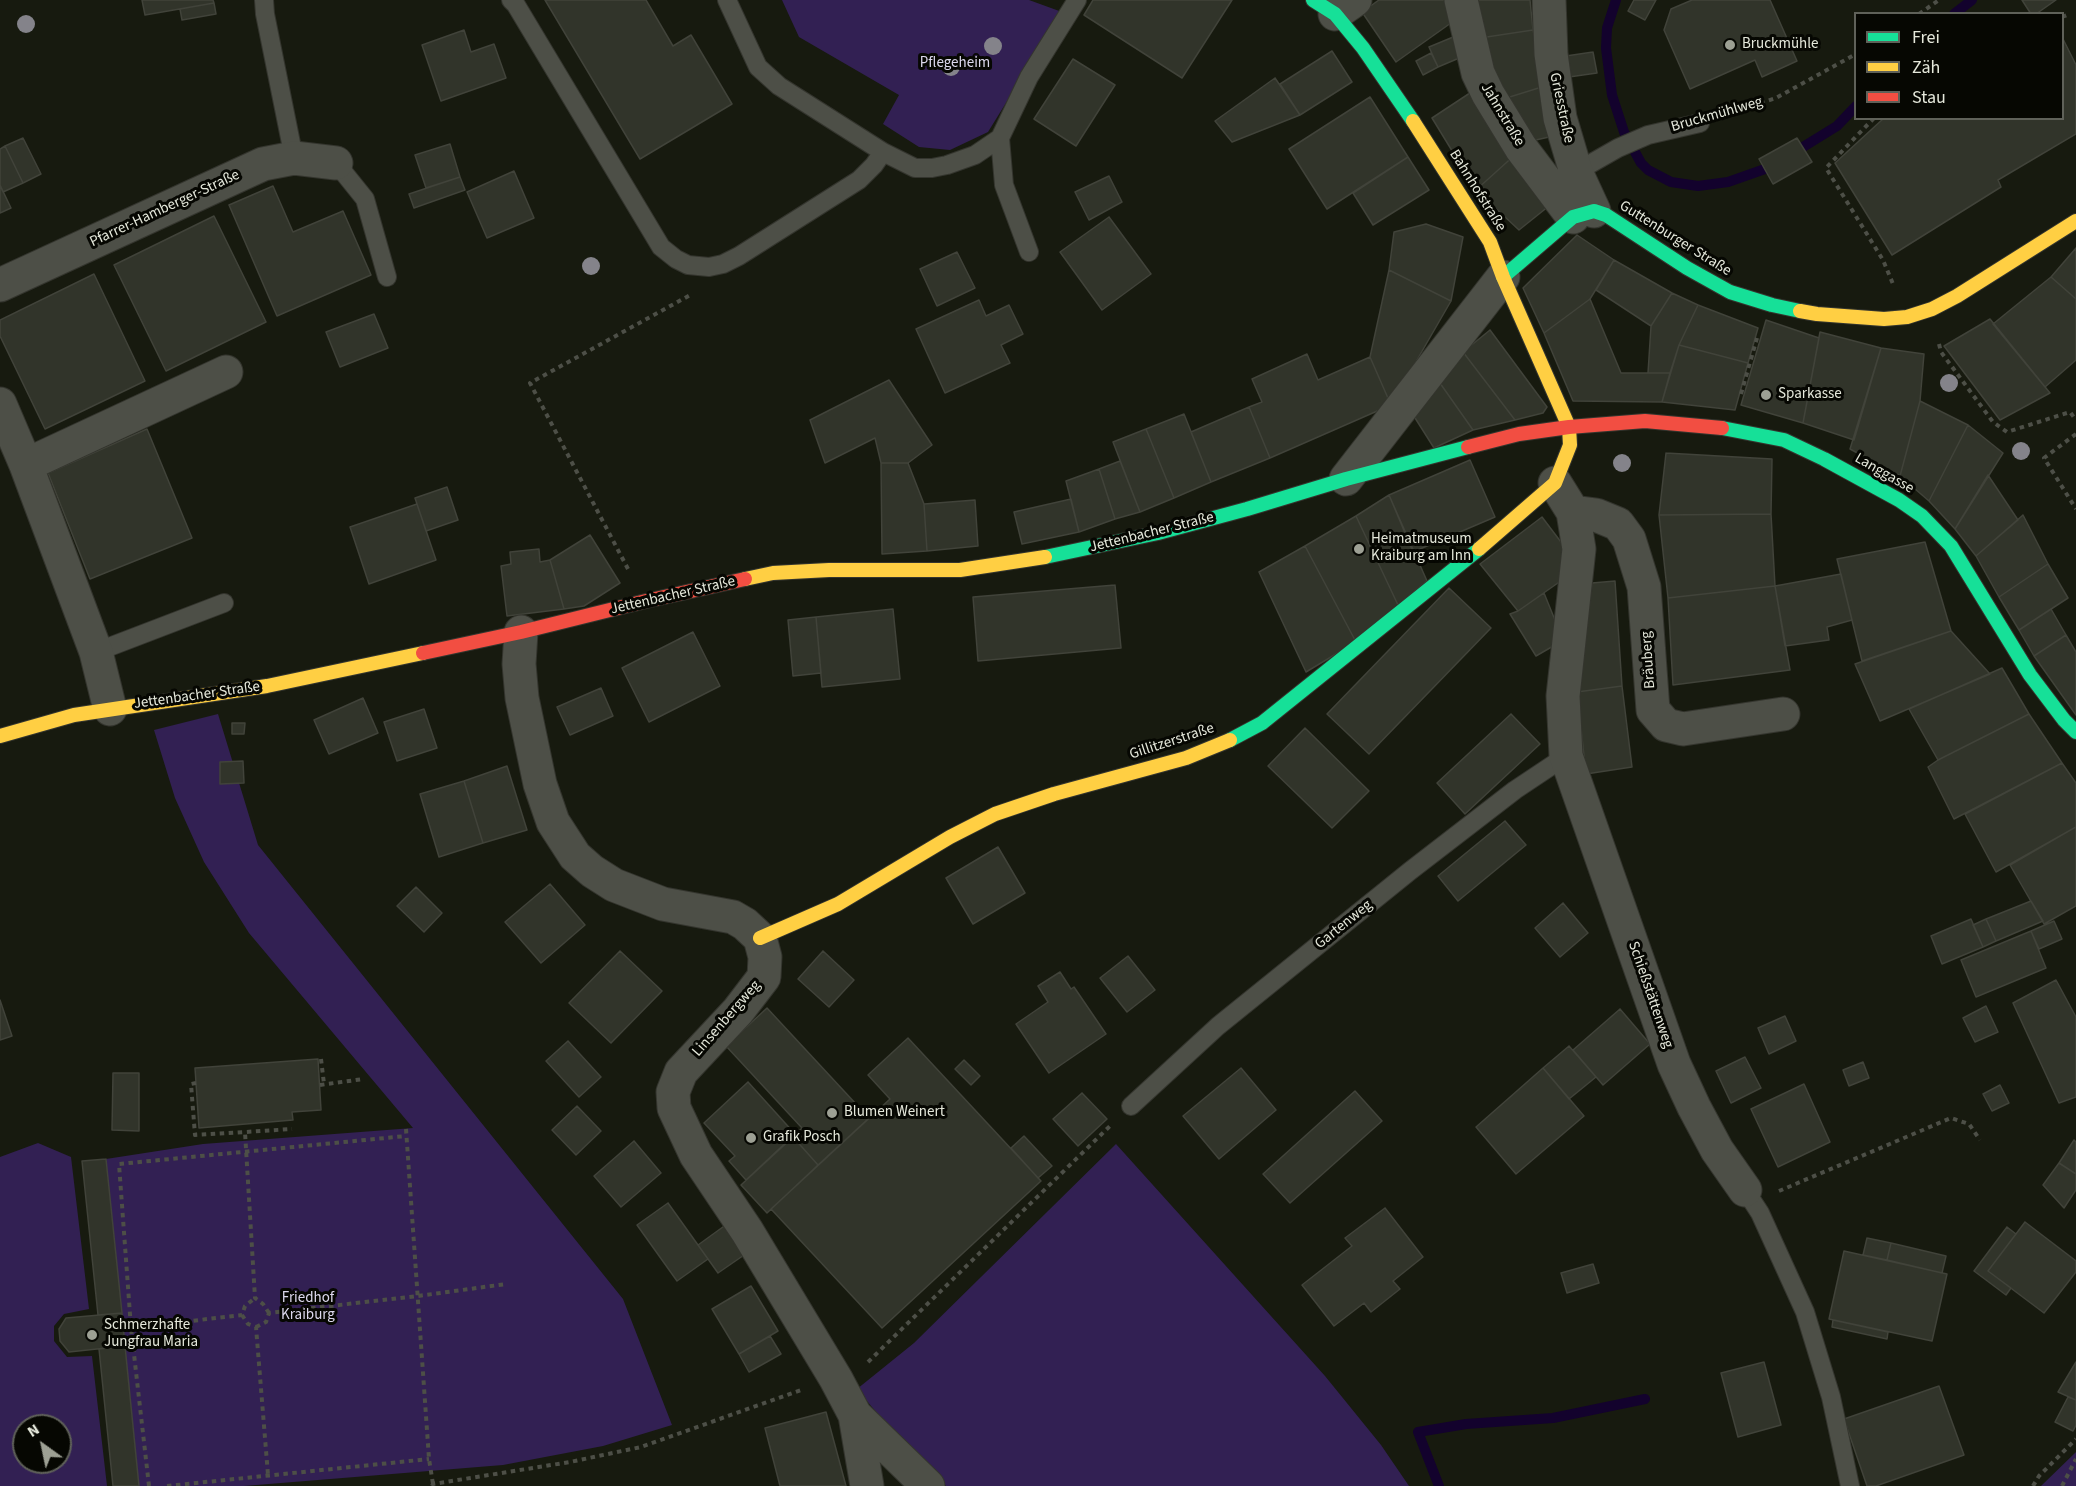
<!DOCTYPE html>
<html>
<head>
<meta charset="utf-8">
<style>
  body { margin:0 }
  #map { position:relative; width:2076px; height:1486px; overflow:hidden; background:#171a0f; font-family:"Source Sans 3",sans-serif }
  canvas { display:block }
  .legend { position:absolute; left:1854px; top:12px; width:210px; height:108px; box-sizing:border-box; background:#060702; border:2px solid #5f6159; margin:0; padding:8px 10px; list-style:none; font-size:18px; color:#e5e8db }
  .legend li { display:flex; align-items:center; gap:12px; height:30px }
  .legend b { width:30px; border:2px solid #5f6159 }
  .north { position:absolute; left:12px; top:1414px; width:60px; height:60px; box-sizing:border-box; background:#060702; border:2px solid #5f6159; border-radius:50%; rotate:327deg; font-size:16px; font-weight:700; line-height:24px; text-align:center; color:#e5e8db }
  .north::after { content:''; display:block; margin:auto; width:21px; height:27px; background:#9da094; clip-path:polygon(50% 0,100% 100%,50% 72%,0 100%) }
</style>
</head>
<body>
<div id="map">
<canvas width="2076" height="1486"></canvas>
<ul class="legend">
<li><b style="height:8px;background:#16e098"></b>Frei</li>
<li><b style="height:8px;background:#ffcf43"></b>Zäh</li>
<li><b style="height:8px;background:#f24e42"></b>Stau</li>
</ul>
<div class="north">N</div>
</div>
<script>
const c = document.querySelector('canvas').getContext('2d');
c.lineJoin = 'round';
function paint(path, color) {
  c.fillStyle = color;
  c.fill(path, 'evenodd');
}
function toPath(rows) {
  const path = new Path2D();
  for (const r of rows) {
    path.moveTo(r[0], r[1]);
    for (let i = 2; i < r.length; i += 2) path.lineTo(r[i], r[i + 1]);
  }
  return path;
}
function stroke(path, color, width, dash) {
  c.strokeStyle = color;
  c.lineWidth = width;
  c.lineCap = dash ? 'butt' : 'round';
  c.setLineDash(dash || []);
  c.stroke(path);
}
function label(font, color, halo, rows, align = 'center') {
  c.font = font + ' "Source Sans 3",sans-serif';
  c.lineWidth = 6;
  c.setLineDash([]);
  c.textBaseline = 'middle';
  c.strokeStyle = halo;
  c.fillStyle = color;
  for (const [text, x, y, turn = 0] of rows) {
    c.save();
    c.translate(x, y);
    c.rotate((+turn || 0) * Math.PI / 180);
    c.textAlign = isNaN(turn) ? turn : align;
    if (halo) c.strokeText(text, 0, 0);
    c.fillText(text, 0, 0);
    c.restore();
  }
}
paint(toPath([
  [782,0,1029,0,1062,12,988,132,950,150,919,147,883,124,899,95,799,37],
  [218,714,258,845,623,1299,672,1425,603,1446,503,1465,244,1486,139,1486,106,1159,203,1144,413,1128,249,933,204,862,175,798,154,730],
  [38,1143,71,1157,89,1309,64,1314,54,1326,54,1341,67,1357,92,1356,107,1486,0,1486,0,1157],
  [24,1426,60,1426,60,1462,24,1462],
  [1116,1144,1325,1376,1381,1445,1409,1486,946,1486,886,1424,857,1389,914,1343],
  [2076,1452,2076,1486,2041,1486]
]), '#322053');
stroke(toPath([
  [1616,0,1607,28,1606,48,1612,95,1624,132,1641,163,1648,170,1671,182,1698,186,1728,182,1765,169],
  [1954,14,1972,0],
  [1803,147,1837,126,1856,106],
  [1439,1486,1418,1432,1466,1424,1553,1418,1645,1399]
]), '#13022d', 10);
const building = toPath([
  [142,0,213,0,214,3,145,15,142,0],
  [545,0,646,0,673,46,691,35,732,104,640,159,545,0],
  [1093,0,1232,0,1182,78,1084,15,1093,0],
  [1379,0,1448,0,1458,18,1396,62,1362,12,1379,0],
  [1476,0,1530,0,1533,30,1480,38,1476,0],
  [1634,0,1656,0,1645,20,1628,11,1634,0],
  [1692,0,1770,0,1797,61,1762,77,1755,60,1690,89,1664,30,1671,9,1692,0],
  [2022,0,2056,0,2036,14,2031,14,2022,0],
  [214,3,216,14,182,20,180,9,214,3],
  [464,30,471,52,494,44,506,78,441,101,422,45,464,30],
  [1533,30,1545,86,1500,100,1480,38,1533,30],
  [1458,35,1464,56,1438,67,1429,47,1458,35],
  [2062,37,2076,65,2076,134,1998,180,2001,187,1892,255,1835,163,1884,118,2062,118,2062,37],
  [1332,51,1352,82,1300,115,1280,84,1332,51],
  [1593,52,1597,73,1562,78,1559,57,1593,52],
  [1431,53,1438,67,1423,75,1416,61,1431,53],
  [1073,59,1115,85,1076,146,1034,119,1073,59],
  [1275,78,1300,115,1232,142,1215,121,1275,78],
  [1545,86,1558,135,1527,142,1500,100,1545,86],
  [1479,87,1517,153,1476,190,1432,118,1479,87],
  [1370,97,1408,157,1327,209,1289,149,1370,97],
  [23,138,41,174,23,183,5,146,23,138],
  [1797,138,1812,162,1773,184,1759,159,1797,138],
  [450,144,460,177,426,188,415,155,450,144],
  [5,146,23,183,3,192,0,185,0,149,5,146],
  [1517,153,1554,202,1519,230,1476,190,1517,153],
  [1408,157,1429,190,1373,225,1353,193,1408,157],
  [514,171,534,218,487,238,467,192,514,171],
  [1109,176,1122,202,1089,220,1075,192,1109,176],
  [460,177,465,190,414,208,409,194,460,177],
  [0,185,11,208,0,213,0,185],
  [273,186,293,232,343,211,371,275,277,316,229,205,273,186],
  [214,216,266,322,166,371,114,265,214,216],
  [1109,217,1151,274,1102,310,1060,252,1109,217],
  [1426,224,1463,237,1451,301,1389,270,1394,232,1426,224],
  [1577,235,1614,260,1590,299,1544,333,1523,288,1577,235],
  [2076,248,2076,299,2051,277,2076,248],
  [957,252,975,288,937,306,920,269,957,252],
  [1614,260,1672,293,1651,326,1596,290,1614,260],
  [1389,270,1451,301,1391,405,1370,357,1389,270],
  [94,274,145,381,45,429,0,336,0,320,94,274],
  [2051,277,2076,299,2076,360,2045,387,1993,324,2051,277],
  [1672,293,1698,305,1679,345,1670,373,1648,373,1651,326,1672,293],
  [1590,299,1621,373,1670,373,1662,402,1573,401,1544,333,1590,299],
  [979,300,986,316,1009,305,1023,334,1001,345,1010,363,945,393,916,329,979,300],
  [1698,305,1758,328,1748,363,1679,345,1698,305],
  [374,314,388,348,340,367,326,332,374,314],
  [1990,319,2050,393,2000,420,1944,346,1990,319],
  [1766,320,1819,338,1803,423,1741,405,1766,320],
  [1490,330,1547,407,1543,413,1515,420,1463,352,1490,330],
  [1820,332,1881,348,1854,440,1803,423,1820,332],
  [1679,345,1748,363,1735,410,1662,402,1679,345],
  [1881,348,1924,354,1920,401,1900,476,1850,449,1881,348],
  [1463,352,1515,420,1473,430,1435,376,1463,352],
  [1307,354,1318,380,1370,357,1391,405,1270,458,1249,407,1262,402,1252,379,1307,354],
  [1435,376,1473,430,1434,448,1410,410,1435,376],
  [889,380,932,445,908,463,881,463,875,438,825,463,810,420,889,380],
  [1920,401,1968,425,1929,501,1900,476,1920,401],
  [1249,407,1270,458,1211,482,1191,432,1249,407],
  [1184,414,1211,482,1174,498,1146,429,1184,414],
  [1968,425,2003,453,1955,529,1929,501,1968,425],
  [147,429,192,538,90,579,48,473,147,429],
  [1146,429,1174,498,1140,512,1113,442,1146,429],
  [1666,453,1772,459,1771,514,1659,515,1666,453],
  [1470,460,1495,517,1413,552,1389,495,1470,460],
  [1120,461,1140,512,1115,519,1099,469,1120,461],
  [881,463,908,463,924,504,927,551,882,554,881,463],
  [1099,469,1115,519,1079,532,1066,481,1099,469],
  [1988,475,2018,520,1976,556,1955,529,1988,475],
  [447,487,458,520,426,531,415,498,447,487],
  [1389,495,1427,581,1398,605,1356,516,1389,495],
  [1071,499,1079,532,1022,544,1014,512,1071,499],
  [975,500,978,546,927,551,924,504,975,500],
  [417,504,436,560,369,584,350,527,417,504],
  [1771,514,1775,586,1668,598,1659,515,1771,514],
  [2023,515,2048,564,1999,597,1976,556,2023,515],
  [1356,516,1398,605,1356,642,1305,546,1356,516],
  [1542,517,1564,546,1565,578,1518,611,1480,564,1542,517],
  [590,535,620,583,584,606,564,609,550,560,590,535],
  [1925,542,1951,631,1862,661,1837,559,1925,542],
  [1305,546,1356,642,1306,672,1259,572,1305,546],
  [539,549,540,562,550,560,564,609,507,616,501,566,511,564,510,552,539,549],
  [2048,564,2068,598,2019,630,1999,597,2048,564],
  [1841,574,1852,620,1827,627,1829,640,1785,646,1775,586,1841,574],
  [1615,581,1622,686,1577,692,1592,583,1615,581],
  [1115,585,1121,648,978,661,973,597,1115,585],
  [1775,586,1790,670,1673,685,1668,598,1775,586],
  [1449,588,1491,628,1369,754,1327,714,1449,588],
  [1544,593,1557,625,1555,645,1536,656,1510,614,1518,611,1544,593],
  [893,609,900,679,822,687,816,617,893,609],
  [2051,609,2066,635,2034,656,2019,630,2051,609],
  [816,617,821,673,793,676,788,620,816,617],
  [1951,631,1990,674,1880,721,1855,664,1951,631],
  [693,632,720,686,649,722,622,668,693,632],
  [2066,635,2076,652,2076,715,2034,656,2066,635],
  [2002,668,2029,714,1938,760,1909,709,2002,668],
  [1622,686,1632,767,1586,774,1577,692,1622,686],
  [601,688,613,716,570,735,557,707,601,688],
  [363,698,378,733,329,754,314,720,363,698],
  [424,709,437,748,397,761,384,722,424,709],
  [1511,714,1540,744,1465,814,1437,783,1511,714],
  [2029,714,2062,763,1954,819,1928,767,1938,760,2029,714],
  [232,723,245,723,244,734,232,734,232,723],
  [1305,728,1369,791,1332,828,1268,766,1305,728],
  [243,761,244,783,220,784,220,762,243,761],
  [2062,763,2076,783,2076,827,1996,872,1965,814,2062,763],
  [507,766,527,830,483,843,464,781,507,766],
  [464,781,483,843,439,857,420,794,464,781],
  [1505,821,1526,845,1458,901,1438,876,1505,821],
  [2076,827,2076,906,2044,924,2010,865,2076,827],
  [998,847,1025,893,973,924,946,878,998,847],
  [550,884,585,925,541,963,505,922,550,884],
  [416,887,442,913,424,932,397,906,416,887],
  [2031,901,2043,921,1996,941,1986,919,2031,901],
  [1563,903,1588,933,1560,957,1535,928,1563,903],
  [1971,919,1983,947,1942,964,1931,936,1971,919],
  [1986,919,1996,941,1983,947,1973,925,1986,919],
  [2054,921,2062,939,2039,949,2031,931,2054,921],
  [2031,931,2046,968,1976,997,1961,960,2031,931],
  [620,951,662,991,611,1043,569,1003,620,951],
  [823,951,854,980,829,1007,798,979,823,951],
  [1128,956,1155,990,1127,1012,1100,978,1128,956],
  [1060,972,1071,989,1074,987,1106,1034,1049,1073,1016,1024,1048,1002,1038,986,1060,972],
  [2056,980,2076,1017,2076,1097,2059,1103,2013,1003,2056,980],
  [0,1000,12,1036,0,1040,0,1000],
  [1986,1006,1998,1032,1975,1042,1963,1018,1986,1006],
  [767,1008,869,1118,818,1165,793,1137,802,1128,726,1046,767,1008],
  [1620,1009,1650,1044,1603,1085,1573,1050,1620,1009],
  [1785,1016,1796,1041,1769,1054,1758,1028,1785,1016],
  [908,1038,1041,1181,882,1328,771,1209,890,1099,868,1075,908,1038],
  [568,1041,601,1077,579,1097,546,1061,568,1041],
  [1569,1046,1596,1077,1569,1099,1543,1068,1569,1046],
  [1745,1057,1761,1088,1731,1103,1716,1071,1745,1057],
  [318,1059,321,1110,292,1112,293,1120,199,1128,195,1068,318,1059],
  [964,1060,980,1076,971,1085,955,1069,964,1060],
  [1863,1062,1869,1078,1849,1086,1843,1070,1863,1062],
  [1241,1068,1276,1110,1219,1159,1183,1116,1241,1068],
  [1543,1068,1584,1116,1516,1174,1476,1127,1543,1068],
  [113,1073,139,1073,139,1131,112,1130,113,1073],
  [748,1082,795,1134,746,1180,729,1161,735,1156,704,1123,748,1082],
  [1804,1084,1830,1142,1778,1167,1751,1109,1804,1084],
  [2000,1085,2009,1103,1992,1111,1983,1094,2000,1085],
  [1355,1091,1382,1121,1290,1203,1263,1174,1355,1091],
  [1082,1093,1107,1119,1078,1146,1053,1119,1082,1093],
  [577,1106,601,1131,576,1155,552,1130,577,1106],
  [1024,1136,1052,1166,1038,1178,1011,1148,1024,1136],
  [793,1137,818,1165,767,1213,741,1185,793,1137],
  [2074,1140,2076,1142,2076,1174,2059,1163,2074,1140],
  [634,1141,661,1173,621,1207,594,1176,634,1141],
  [106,1159,122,1313,98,1315,82,1161,106,1159],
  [2059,1163,2076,1174,2076,1190,2064,1208,2043,1185,2059,1163],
  [668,1203,708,1259,677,1281,637,1225,668,1203],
  [1385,1208,1423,1257,1393,1281,1400,1289,1371,1312,1364,1303,1334,1326,1302,1285,1352,1246,1345,1238,1385,1208],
  [2025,1222,2076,1261,2076,1272,2044,1313,1988,1271,2025,1222],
  [727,1224,747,1253,718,1273,698,1245,727,1224],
  [2007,1227,2016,1234,1988,1271,2011,1288,2006,1295,1974,1271,2007,1227],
  [1867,1238,1891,1243,1887,1260,1863,1255,1867,1238],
  [1891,1243,1946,1256,1942,1273,1887,1260,1891,1243],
  [1844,1251,1947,1274,1932,1341,1829,1319,1844,1251],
  [1593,1264,1599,1283,1567,1293,1561,1273,1593,1264],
  [751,1286,778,1331,739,1354,712,1309,751,1286],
  [122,1313,125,1346,69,1352,60,1341,59,1329,66,1318,122,1313],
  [1833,1320,1888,1332,1887,1339,1832,1327,1833,1320],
  [770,1336,781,1354,749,1372,739,1354,770,1336],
  [125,1346,139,1486,113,1486,99,1349,125,1346],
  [1764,1362,1781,1425,1738,1437,1721,1373,1764,1362],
  [2076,1362,2076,1400,2058,1392,2076,1362],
  [1939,1386,1964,1455,1876,1486,1867,1486,1844,1419,1939,1386],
  [2068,1397,2076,1400,2076,1425,2073,1431,2055,1422,2068,1397],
  [826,1412,846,1486,780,1486,765,1428,826,1412]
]);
paint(building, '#31342a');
stroke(building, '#41433a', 1.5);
const lane = toPath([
  [264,0,265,14,294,158],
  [511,0,516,5,661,247,676,259,688,265,709,267,723,264,739,256,859,180,874,165,883,152],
  [727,0,758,67,779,86,883,152,915,168,932,168,947,165,975,155,1000,138,1029,77,1077,0],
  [1000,138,1004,185,1029,252],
  [336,163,365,199,387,277],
  [1576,172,1618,148,1648,135,1700,123],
  [96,652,224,603],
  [1131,1106,1218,1026,1410,871,1515,790,1566,756],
  [1745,1190,1760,1213,1805,1312,1831,1397,1850,1486]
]);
const street = toPath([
  [1461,0,1478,73,1488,94,1521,148,1573,217],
  [1549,0,1551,54,1560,118,1576,172,1594,211],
  [1335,14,1355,0],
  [0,285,263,164,294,158,336,163],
  [0,404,26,465,96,652,110,709],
  [26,465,226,372],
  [1346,479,1503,277],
  [1555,483,1573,512,1579,549,1563,696,1566,756,1674,1064,1694,1107,1717,1150,1745,1190],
  [1573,512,1596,515,1618,524,1629,539,1644,587,1653,710,1666,725,1683,729,1783,714],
  [521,632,519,664,522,698,540,784,553,822,575,856,592,871,614,885,663,904,733,917,745,924,760,938,765,957,764,977,738,1011,681,1072,673,1092,674,1108,696,1155,747,1231,836,1379,855,1415,867,1486],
  [855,1415,928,1486]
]);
const fast = toPath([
  [1313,0,1335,14,1363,48,1413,121],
  [1503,277,1573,217,1594,211,1606,215,1687,268,1730,292,1772,305,1800,311],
  [1722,428,1784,440,1824,459,1899,500,1922,516,1951,546,2030,675,2064,720,2076,732],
  [1045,557,1158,533,1247,509,1346,479,1468,447],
  [1230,740,1262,723,1479,549]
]);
const slow = toPath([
  [1413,121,1490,242,1503,277,1569,427,1570,445,1555,483,1479,549],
  [1800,311,1817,314,1884,319,1907,317,1932,309,1957,296,2076,221],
  [745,579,773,573,829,570,960,570,1045,557],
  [0,736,74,715,267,686,423,653],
  [760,938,838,904,950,837,995,814,1054,794,1186,758,1230,740]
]);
const jam = toPath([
  [1468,447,1519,434,1569,427,1645,421,1722,428],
  [423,653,521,632,646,601,745,579]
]);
stroke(lane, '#34352e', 20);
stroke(street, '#34352e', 35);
stroke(fast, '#34352e', 16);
stroke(slow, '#34352e', 16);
stroke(jam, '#34352e', 16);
stroke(toPath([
  [1919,14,1939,0],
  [2062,17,2067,15],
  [1726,114,1776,98,1856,54],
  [1874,118,1826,168,1883,260,1893,284],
  [1939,344,1941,352,1993,422,2007,432,2070,412,2076,420],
  [1741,394,1757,338],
  [2076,434,2044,458,2076,509],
  [628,569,530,383,692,294],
  [321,1059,324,1084],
  [196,1083,191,1084,195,1135,245,1132],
  [320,1085,363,1079],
  [406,1129,429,1459,433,1484],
  [1779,1191,1951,1118,1969,1124,1980,1140],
  [269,1313,263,1304,255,1298,245,1132,292,1129],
  [242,1315,248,1324,256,1327,268,1475],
  [256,1327,266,1322,269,1313,418,1296,506,1284],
  [131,1328,242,1315,245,1306,255,1298],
  [868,1362,1112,1124],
  [149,1486,131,1328,119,1164,406,1136],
  [167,1486,429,1459],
  [432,1486,433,1484,570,1462,641,1447,801,1390],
  [2033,1486,2039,1476,2076,1439],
  [2062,1486,2076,1459]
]), '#4d4f47', 4, [4.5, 4.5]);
stroke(lane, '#4d4f47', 18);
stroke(street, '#4d4f47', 33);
stroke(fast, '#16e098', 14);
stroke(slow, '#ffcf43', 14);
stroke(jam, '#f24e42', 14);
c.fillStyle = '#84838a';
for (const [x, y] of [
  [26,24],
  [993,46],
  [951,67],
  [591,266],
  [1949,383],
  [2021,451],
  [1622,463]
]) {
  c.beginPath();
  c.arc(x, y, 9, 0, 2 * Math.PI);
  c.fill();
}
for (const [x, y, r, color] of [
  [1730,45,6,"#9da094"],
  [1766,395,6,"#9da094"],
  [1359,549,6,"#9da094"],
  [832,1113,6,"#9da094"],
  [751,1138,6,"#9da094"],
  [92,1335,6,"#9da094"]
]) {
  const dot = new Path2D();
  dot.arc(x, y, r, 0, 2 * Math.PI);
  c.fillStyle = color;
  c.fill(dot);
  stroke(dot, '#060702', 2);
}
label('15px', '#e5e8db', '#060702', [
  ["Bruckmühle",1742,45],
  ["Sparkasse",1778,395],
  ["Heimatmuseum",1371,540],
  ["Kraiburg am Inn",1371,557],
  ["Blumen Weinert",844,1113],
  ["Grafik Posch",763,1138],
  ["Schmerzhafte",104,1326],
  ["Jungfrau Maria",104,1343]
], 'left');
label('15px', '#ddd9ee', '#060702', [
  ["Pflegeheim",955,64],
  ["Friedhof",308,1299],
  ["Kraiburg",308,1316]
]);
label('15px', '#e5e8db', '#060702', [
  ["Griesstraße",1561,108,78],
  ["Jahnstraße",1502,115,59],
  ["Bruckmühlweg",1717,115,-16],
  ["Bahnhofstraße",1477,191,58],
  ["Pfarrer-Hamberger-Straße",165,209,-25],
  ["Guttenburger Straße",1675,239,32],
  ["Langgasse",1884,474,30],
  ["Jettenbacher Straße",1152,533,-14],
  ["Jettenbacher Straße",673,596,-13],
  ["Bräuberg",1649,660,-94],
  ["Jettenbacher Straße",197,696,-8],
  ["Gillitzerstraße",1172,742,-18],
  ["Gartenweg",1344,925,-39],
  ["Schießstättenweg",1650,995,71],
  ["Linsenbergweg",727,1019,-49]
]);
</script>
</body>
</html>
